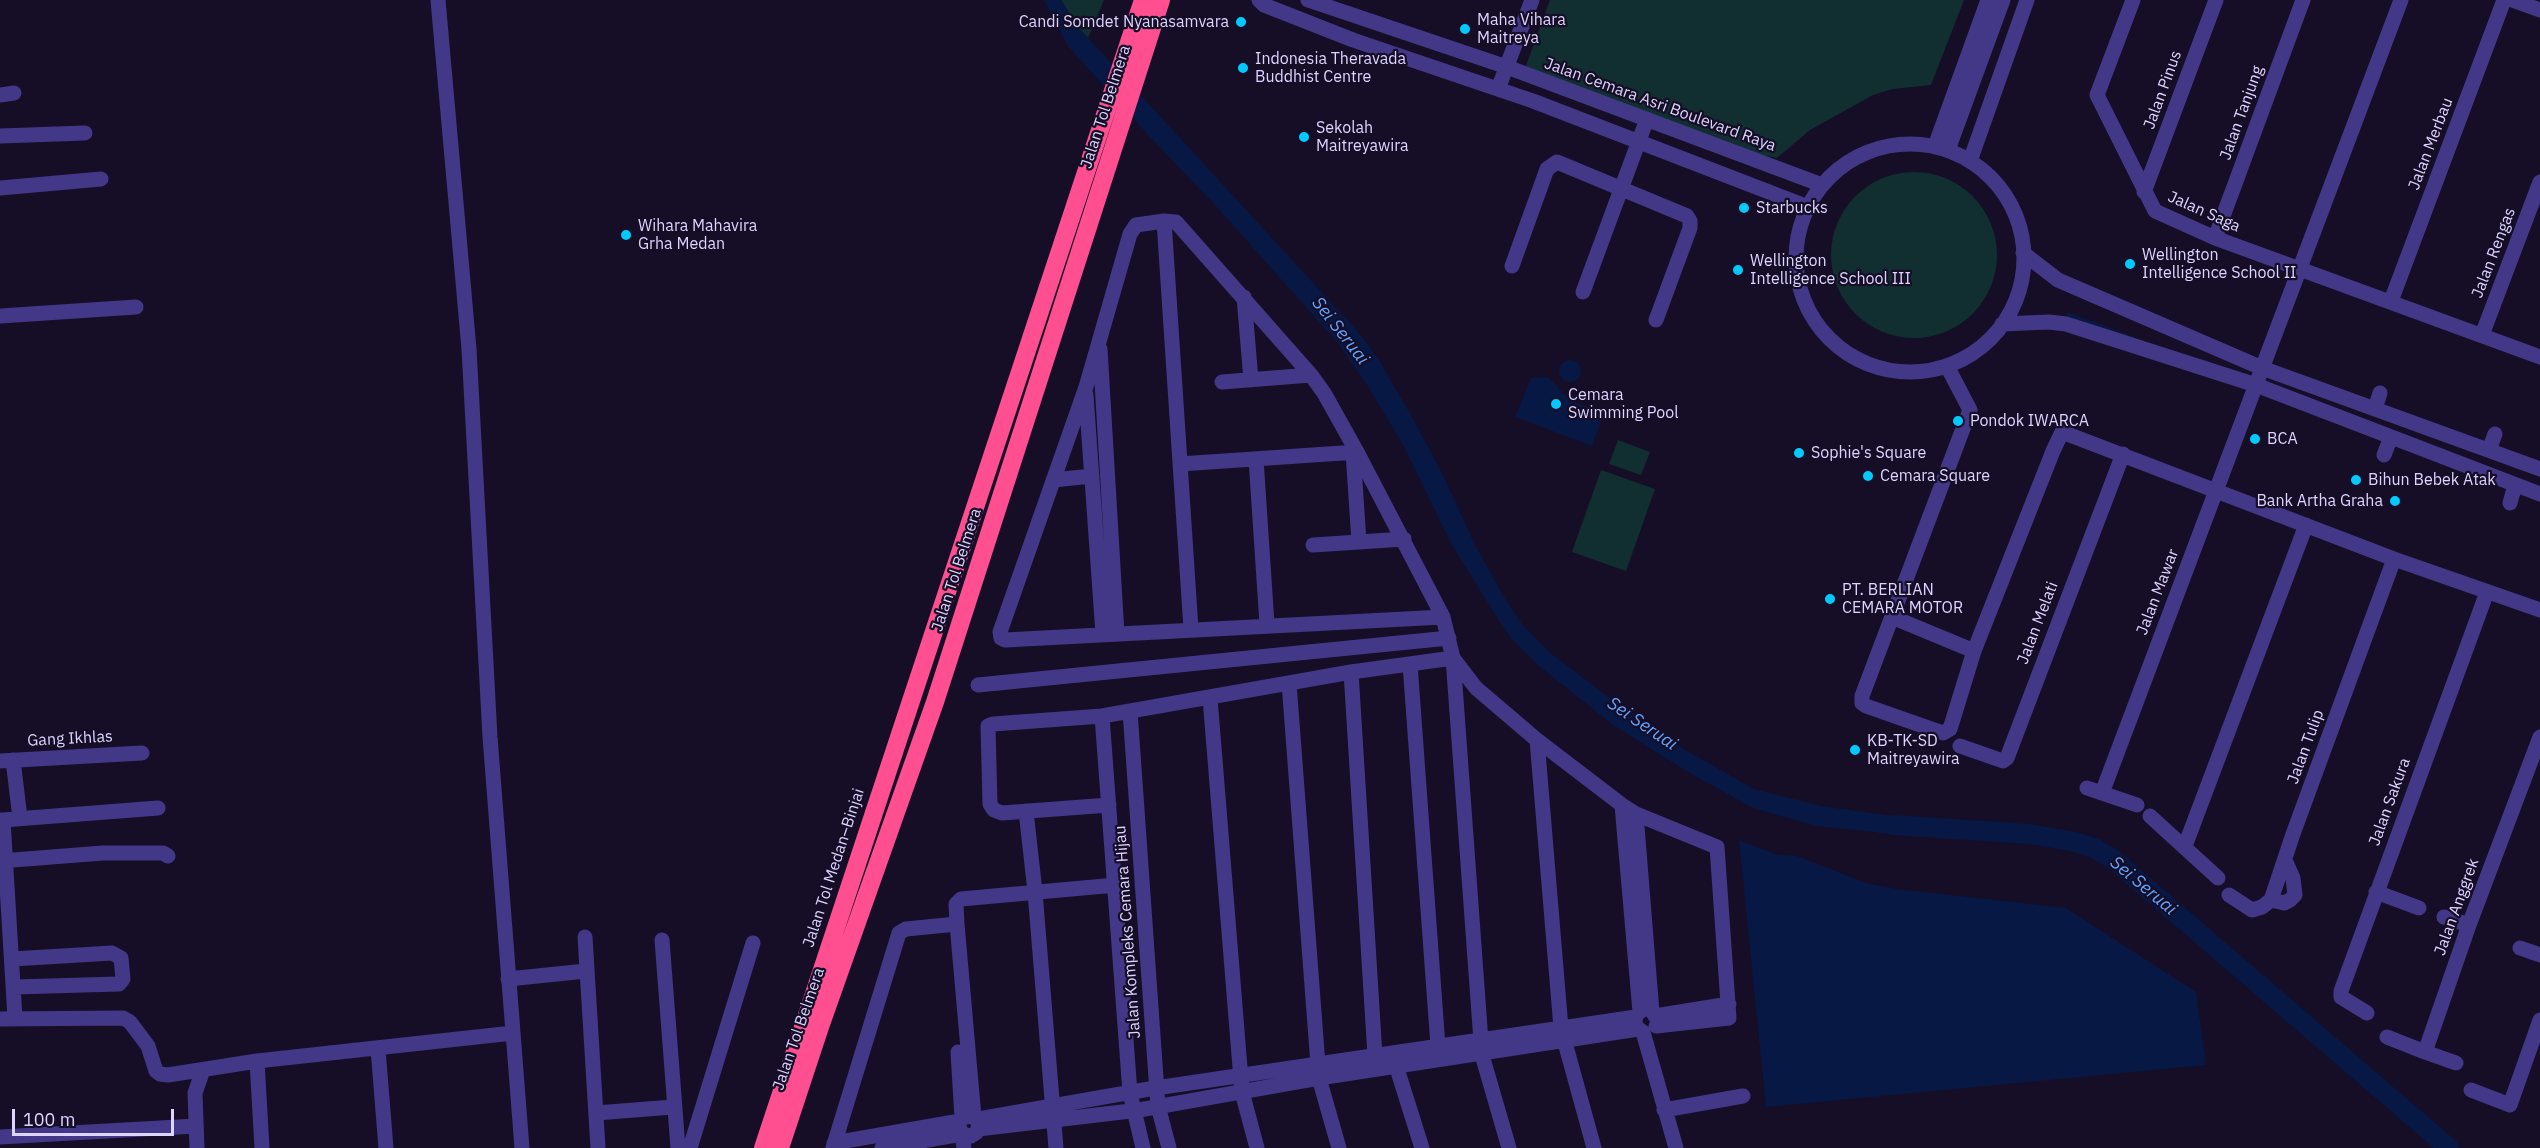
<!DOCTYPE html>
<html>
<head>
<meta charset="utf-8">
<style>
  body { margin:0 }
  #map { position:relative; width:2540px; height:1148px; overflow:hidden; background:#150e26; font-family:"IBM Plex Sans",sans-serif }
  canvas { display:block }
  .scale { position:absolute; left:12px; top:1109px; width:162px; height:27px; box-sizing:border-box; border:3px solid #ddd4ff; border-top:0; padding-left:8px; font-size:18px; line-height:21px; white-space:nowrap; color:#ddd4ff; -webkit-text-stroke:4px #150e26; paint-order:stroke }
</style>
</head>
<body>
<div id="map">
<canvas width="2540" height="1148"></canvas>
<div class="scale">100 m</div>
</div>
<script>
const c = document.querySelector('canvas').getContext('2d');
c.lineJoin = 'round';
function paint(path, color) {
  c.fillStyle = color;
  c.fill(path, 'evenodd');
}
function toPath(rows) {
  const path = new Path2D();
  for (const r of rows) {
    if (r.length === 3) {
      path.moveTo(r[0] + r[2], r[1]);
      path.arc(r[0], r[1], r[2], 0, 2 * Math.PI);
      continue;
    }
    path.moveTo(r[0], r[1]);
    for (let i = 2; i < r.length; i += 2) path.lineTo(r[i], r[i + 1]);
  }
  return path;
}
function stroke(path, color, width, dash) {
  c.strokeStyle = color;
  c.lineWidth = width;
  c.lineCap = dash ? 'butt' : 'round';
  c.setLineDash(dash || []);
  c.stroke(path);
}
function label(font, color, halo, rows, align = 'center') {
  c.font = font + ' "IBM Plex Sans",sans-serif';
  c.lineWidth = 4.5;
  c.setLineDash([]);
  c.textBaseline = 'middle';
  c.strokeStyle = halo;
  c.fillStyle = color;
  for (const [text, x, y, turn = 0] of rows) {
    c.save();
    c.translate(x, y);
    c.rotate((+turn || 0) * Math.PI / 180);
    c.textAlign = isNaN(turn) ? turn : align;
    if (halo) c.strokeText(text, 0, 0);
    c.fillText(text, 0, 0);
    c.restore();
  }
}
paint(toPath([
  [1061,0,1104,0,1088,38,1078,27],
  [1550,0,1964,0,1931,85,1893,89,1873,95,1810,130,1777,158,1742,151,1524,71],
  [1914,255,83],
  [1618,440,1650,452,1641,475,1609,464],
  [1601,470,1655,489,1626,571,1572,552]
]), '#112e30');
paint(toPath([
  [1044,0,1061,0,1078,27,1361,335,1380,362,1412,417,1443,475,1474,543,1504,597,1522,624,1548,651,1636,718,1682,748,1754,789,1821,806,1915,819,1919,837,1817,826,1753,808,1688,772,1613,725,1539,666,1511,638,1491,608,1452,545,1402,443,1366,383,1337,342,1215,205,1148,135,1068,46],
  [1570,371,11],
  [1548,377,1571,401,1604,412,1592,446,1515,417,1531,378],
  [1739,840,1775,854,1797,856,1866,883,1897,889,2066,908,2196,992,2206,1065,1766,1107]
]), '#081845');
stroke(toPath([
  [2068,314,2132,338]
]), '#081845', 3);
stroke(toPath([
  [1892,825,2029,834,2071,841,2094,848,2113,859,2449,1148]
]), '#081845', 20);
stroke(toPath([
  [438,0,469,349,490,737,522,1148],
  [1259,0,1264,5,1353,40,1533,101,1808,207],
  [1308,0,1507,67,1822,185],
  [2133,0,2097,95,2155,211,2215,238,2540,357],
  [2512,0,2540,10],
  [1498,89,1532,0],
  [0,95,14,93],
  [0,136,85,133],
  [1910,258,114],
  [1935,146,1988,0],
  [1948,150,2003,0],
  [1970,161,2027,0],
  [0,188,101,179],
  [2144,192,2216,0],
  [1164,221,1191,629],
  [2215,238,2303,0],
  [2023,253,2058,280,2262,368,2540,469],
  [1512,266,1547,169,1557,162,1687,216,1690,221,1690,228,1656,320],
  [1583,292,1647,119],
  [1244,297,1251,380],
  [2391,301,2504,0],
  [0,316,136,307],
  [2002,324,2049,322,2066,324,2256,385,2540,494],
  [2482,335,2540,182],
  [1100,349,1117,634],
  [1947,366,1970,410,1862,696,1862,703,1866,706,1943,733,1950,729,1974,651,2053,451,2062,432,2394,559,2540,610],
  [1222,382,1311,375],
  [1086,395,1103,634],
  [2375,409,2380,393],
  [2489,450,2495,434],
  [1353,452,1359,542],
  [2384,455,2391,437],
  [1256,459,1267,624],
  [1180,464,1357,452],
  [1053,480,1092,476],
  [2510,503,2515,485],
  [1313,545,1404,539],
  [1443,617,1005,640,1001,638,1000,632,1086,387,1130,234,1136,225,1164,221,1176,222,1311,375,1324,393,1357,452,1443,617,1453,658,1482,1055,1509,1148],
  [1892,617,1974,651],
  [1453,658,1476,688,1537,740,1622,805,1636,814,1717,847,1729,1018,1656,1026],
  [1410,664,1438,1046],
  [1351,672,1375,1056],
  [1289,683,1319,1078,1339,1148],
  [978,685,1449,638],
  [1210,698,1242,1092,1257,1148],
  [1130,711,1158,1106,1169,1148],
  [1102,716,1130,1093,1143,1148],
  [1537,740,1561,1028,1594,1148],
  [1960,746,2003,761,2007,758,2123,454],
  [13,760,20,818],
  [0,761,142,753],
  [2087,788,2137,805],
  [2102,793,2401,0],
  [1109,805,1002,813,994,810,990,804,988,726,993,724,1102,716,1351,672,1453,658],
  [1622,805,1640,1012],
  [1026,811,1035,892,1056,1148],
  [1636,814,1652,1012],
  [2150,816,2218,878],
  [0,820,3,820,15,1018],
  [3,820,158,808],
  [2185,846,2306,525],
  [0,861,103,853,163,853,168,856],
  [2376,892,2419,908],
  [2229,895,2252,910,2262,907,2271,900,2293,834,2394,559],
  [2271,900,2284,903,2290,900,2295,895,2293,878,2285,860],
  [2444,917,2469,925],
  [957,924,974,1117],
  [585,937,598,1148],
  [662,940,678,1148],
  [2520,948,2540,955],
  [12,959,112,953,121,958,123,979,119,984,14,987],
  [508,979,586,971],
  [2367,1013,2341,997,2341,991,2487,592],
  [1655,1016,1729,1004],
  [0,1019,123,1018,130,1022,148,1046,156,1071,160,1074,168,1075,257,1061,513,1033],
  [1635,1021,1636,1027,1643,1032,1676,1148],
  [2387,1037,2425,1052,2469,925,2540,737],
  [378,1049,386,1148],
  [958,1052,962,1118],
  [2425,1052,2456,1063],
  [1394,1059,1422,1148],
  [257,1061,262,1148],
  [2471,1090,2510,1105,2540,1020],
  [1664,1110,1743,1096],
  [596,1113,673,1107],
  [984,1118,1149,1089,1636,1017],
  [978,1129,1139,1110,1319,1078,1638,1029],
  [0,1137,196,1126],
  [834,1143,960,1121],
  [197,1148,195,1093,203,1070],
  [690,1148,753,943],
  [833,1148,899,933,906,929,957,924,956,904,961,899,1116,885],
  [882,1148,962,1134,971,1136,977,1132,979,1125,977,1120,971,1116,962,1118,958,1124,962,1134,964,1148]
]), '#433887', 15);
stroke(toPath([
  [763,1148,1143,0],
  [780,1148,820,1027,935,702,1161,0]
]), '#ff4f90', 18);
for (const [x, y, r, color] of [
  [1241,22,6,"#00caff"],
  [1465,29,6,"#00caff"],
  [1243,68,6,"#00caff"],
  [1304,137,6,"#00caff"],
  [1744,208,6,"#00caff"],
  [626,235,6,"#00caff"],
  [2130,264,6,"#00caff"],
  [1738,270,6,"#00caff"],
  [1556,404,6,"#00caff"],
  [1958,421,6,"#00caff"],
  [2255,439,6,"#00caff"],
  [1799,453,6,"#00caff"],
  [1868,476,6,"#00caff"],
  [2356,480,6,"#00caff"],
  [2395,501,6,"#00caff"],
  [1830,599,6,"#00caff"],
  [1855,750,6,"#00caff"]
]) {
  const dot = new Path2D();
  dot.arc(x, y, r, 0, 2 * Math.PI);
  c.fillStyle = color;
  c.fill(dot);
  stroke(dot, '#150e26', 2);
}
label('16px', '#ddd4ff', '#150e26', [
  ["Maha Vihara",1477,20],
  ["Maitreya",1477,38],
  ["Candi Somdet Nyanasamvara",1229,22,"right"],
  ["Indonesia Theravada",1255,59],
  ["Buddhist Centre",1255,77],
  ["Sekolah",1316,128],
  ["Maitreyawira",1316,146],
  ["Starbucks",1756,208],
  ["Wihara Mahavira",638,226],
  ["Grha Medan",638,244],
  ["Wellington",2142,255],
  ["Intelligence School II",2142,273],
  ["Wellington",1750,261],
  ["Intelligence School III",1750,279],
  ["Cemara",1568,395],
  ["Swimming Pool",1568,413],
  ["Pondok IWARCA",1970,421],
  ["BCA",2267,439],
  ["Sophie's Square",1811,453],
  ["Cemara Square",1880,476],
  ["Bihun Bebek Atak",2368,480],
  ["Bank Artha Graha",2383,501,"right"],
  ["PT. BERLIAN",1842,590],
  ["CEMARA MOTOR",1842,608],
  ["KB-TK-SD",1867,741],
  ["Maitreyawira",1867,759]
], 'left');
label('16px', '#ddd4ff', '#150e26', [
  ["Jalan Pinus",2163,90,-70],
  ["Jalan Cemara Asri Boulevard Raya",1660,105,20],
  ["Jalan Tol Belmera",1106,107,-72],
  ["Jalan Tanjung",2242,113,-70],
  ["Jalan Merbau",2431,144,-69],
  ["Jalan Saga",2204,212,24],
  ["Jalan Rengas",2494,253,-69],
  ["Jalan Tol Belmera",957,570,-72],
  ["Jalan Mawar",2158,592,-69],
  ["Jalan Melati",2038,623,-69],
  ["Gang Ikhlas",70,739,-3],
  ["Jalan Tulip",2306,747,-70],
  ["Jalan Sakura",2390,802,-70],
  ["Jalan Tol Medan–Binjai",834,868,-72],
  ["Jalan Anggrek",2457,907,-70],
  ["Jalan Kompleks Cemara Hijau",1128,932,-94],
  ["Jalan Tol Belmera",799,1029,-71]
]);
label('italic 18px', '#62a5ff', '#150e26', [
  ["Sei Seruai",1340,331,52],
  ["Sei Seruai",1642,724,34],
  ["Sei Seruai",2143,886,40]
]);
</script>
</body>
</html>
